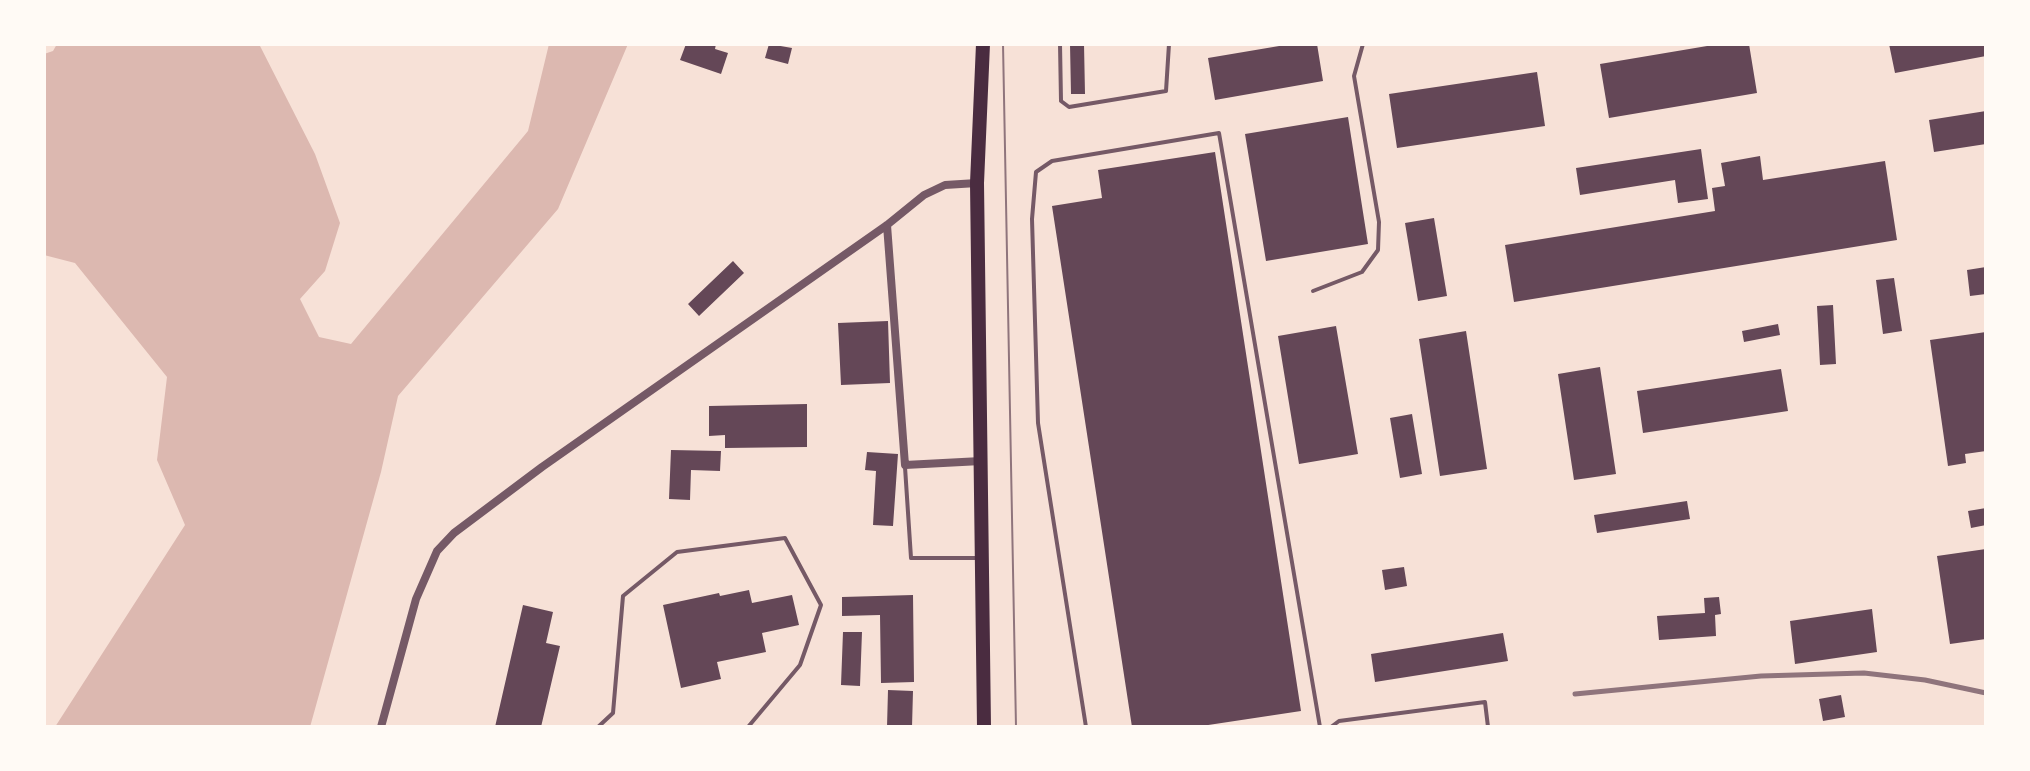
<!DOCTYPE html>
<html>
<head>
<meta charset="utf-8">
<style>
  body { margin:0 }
  #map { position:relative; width:2030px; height:771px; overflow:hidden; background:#f7e1d7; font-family:"PT Sans",sans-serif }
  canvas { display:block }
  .frame { position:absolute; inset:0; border:46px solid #fffaf5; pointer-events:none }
</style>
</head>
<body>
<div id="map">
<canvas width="2030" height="771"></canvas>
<div class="frame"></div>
</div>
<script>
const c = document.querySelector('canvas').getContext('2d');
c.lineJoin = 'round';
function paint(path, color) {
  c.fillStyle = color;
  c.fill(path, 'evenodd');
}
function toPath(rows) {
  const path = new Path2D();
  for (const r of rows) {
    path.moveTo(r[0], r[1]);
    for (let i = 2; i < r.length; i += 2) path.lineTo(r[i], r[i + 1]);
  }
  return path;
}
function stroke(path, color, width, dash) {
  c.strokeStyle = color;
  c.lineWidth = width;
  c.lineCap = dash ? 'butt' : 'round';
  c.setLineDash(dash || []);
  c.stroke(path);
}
paint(toPath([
  [57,44,259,44,315,154,340,223,325,271,300,299,319,337,351,344,528,131,549,44,628,44,558,209,398,396,381,472,310,727,55,727,185,525,157,460,167,377,75,263,44,255,44,54,53,51]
]), '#dcb8b0');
paint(toPath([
  [686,44,716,44,715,49,728,53,721,74,680,60],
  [769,44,792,48,788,64,765,58],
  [1070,44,1084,44,1085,94,1071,94],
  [1291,44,1317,44,1323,81,1215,100,1208,58],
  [1719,44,1749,44,1757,93,1609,118,1600,64],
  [1889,44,1986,44,1986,56,1895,73],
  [1537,72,1545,126,1397,148,1389,94],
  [1986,111,1986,144,1934,152,1929,120],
  [1348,117,1368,244,1266,261,1245,134],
  [1701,149,1708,199,1678,203,1675,180,1580,195,1576,168],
  [1215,152,1301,711,1195,727,1132,727,1052,206,1102,198,1098,170],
  [1760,156,1763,180,1885,161,1897,240,1514,302,1505,245,1715,211,1712,188,1725,186,1721,163],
  [1434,218,1447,296,1418,301,1405,223],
  [733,261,744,273,699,316,688,304],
  [1986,267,1986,294,1970,296,1967,270],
  [1894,278,1902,331,1883,334,1876,280],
  [1833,305,1836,364,1820,365,1817,306],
  [888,321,890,383,841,385,838,323],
  [1778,324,1780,335,1744,342,1742,331],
  [1336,326,1358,454,1299,464,1278,336],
  [1466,331,1487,469,1440,476,1419,339],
  [1986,332,1986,451,1965,454,1966,463,1948,466,1930,340],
  [1600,367,1616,474,1574,480,1558,374],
  [1781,369,1788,411,1643,433,1637,391],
  [807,404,807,447,725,448,725,435,709,436,709,406],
  [1412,414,1422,474,1400,478,1390,418],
  [671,450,721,451,720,471,691,470,690,500,669,499],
  [867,452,898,454,893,526,873,525,876,471,865,470],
  [1687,501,1690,519,1597,533,1594,515],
  [1986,508,1986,525,1971,528,1968,511],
  [1986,549,1986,639,1950,644,1937,556],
  [1404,567,1407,586,1385,590,1382,570],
  [749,590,752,603,792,595,799,625,762,633,766,652,717,662,721,679,681,688,663,605,719,593,720,596],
  [913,595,914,682,881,683,880,615,842,616,842,597],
  [1719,597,1721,614,1715,615,1716,636,1659,640,1657,616,1705,613,1704,598],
  [523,605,553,612,546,643,560,646,541,727,495,727],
  [1872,609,1877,652,1795,664,1790,621],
  [843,632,862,632,860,686,841,685],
  [1503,633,1508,661,1375,682,1371,654],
  [888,690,913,691,912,727,887,727],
  [1841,695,1845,717,1823,721,1819,699]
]), '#644757');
stroke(toPath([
  [1060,44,1061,101,1069,107,1166,91,1169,44],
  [1313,291,1362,272,1378,250,1379,222,1354,76,1363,44],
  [905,467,911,558,979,558],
  [598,727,613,713,623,596,677,552,785,538,821,605,800,665,748,727],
  [1086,727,1038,423,1032,219,1036,172,1052,161,1219,133,1320,727],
  [1331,727,1339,721,1485,702,1488,727]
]), '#755966', 4);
stroke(toPath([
  [887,225,905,465,981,461],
  [381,727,416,599,437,551,454,533,542,467,887,225,924,195,945,185,977,183]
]), '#755966', 8);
stroke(toPath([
  [983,44,977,183,984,727]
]), '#4a2c40', 14);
stroke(toPath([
  [1003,44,1016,727]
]), '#8f747c', 2);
stroke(toPath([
  [1575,694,1761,676,1864,673,1925,680,1986,693]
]), '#8f747c', 5);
</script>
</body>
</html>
